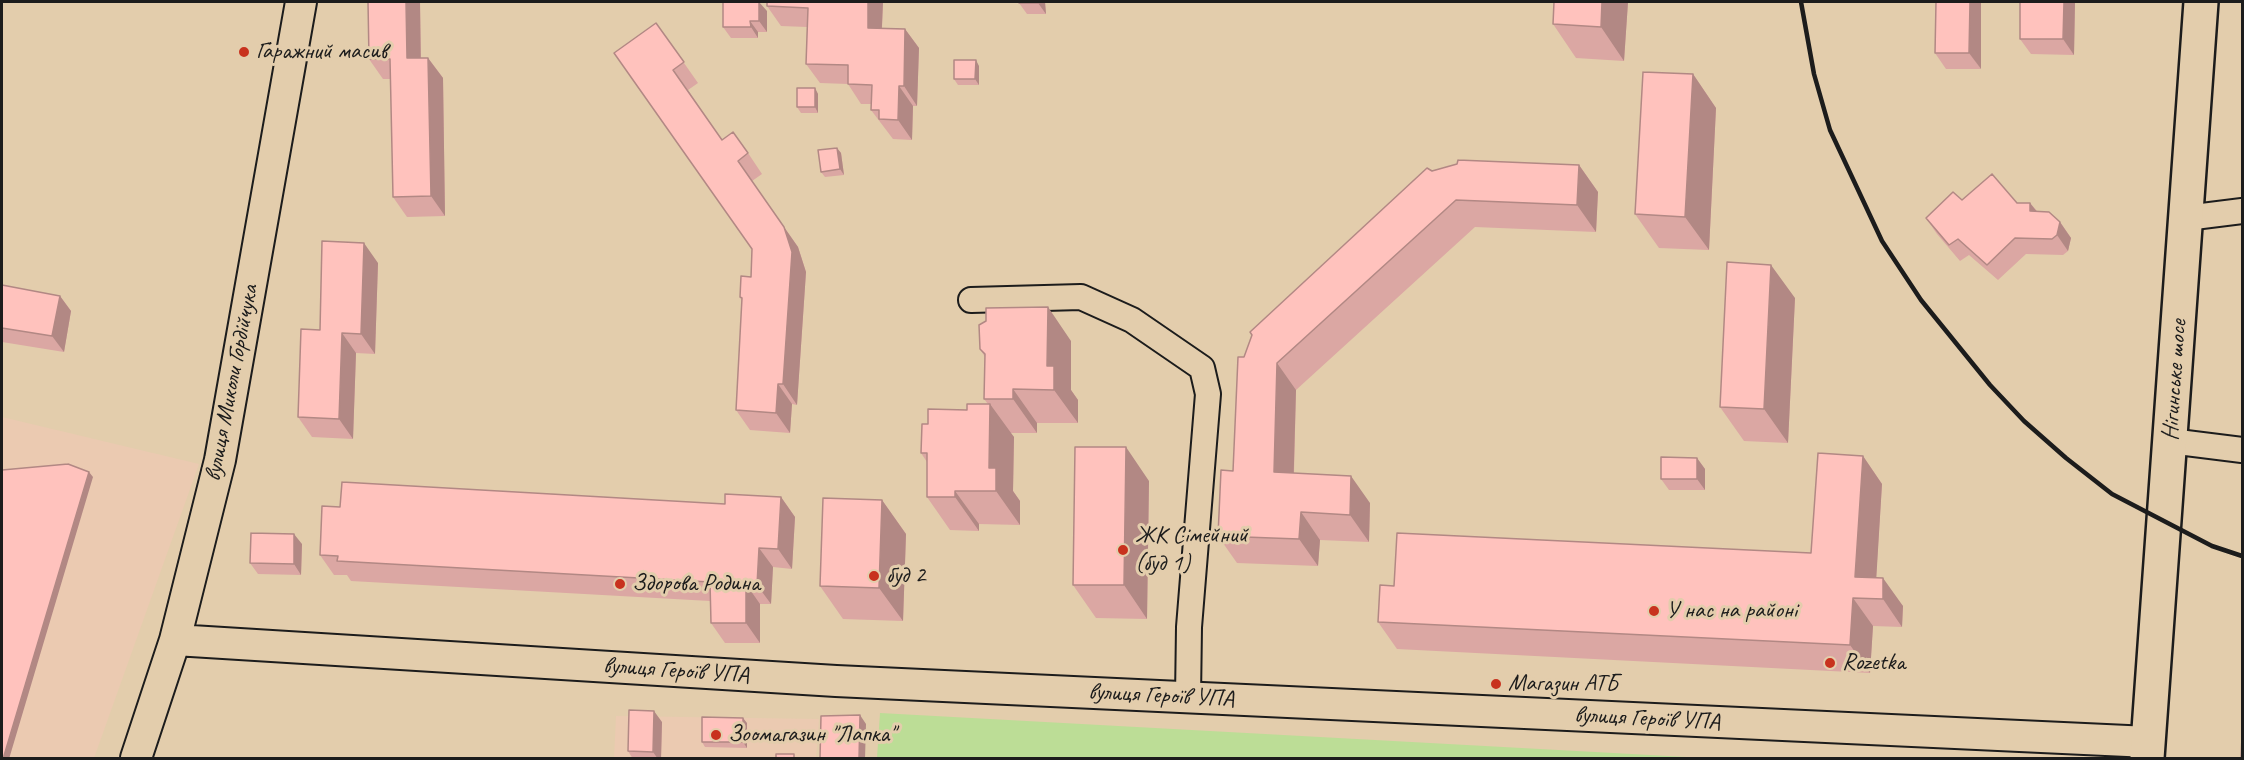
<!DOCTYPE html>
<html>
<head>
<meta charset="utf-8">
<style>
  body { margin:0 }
  #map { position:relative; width:2244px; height:760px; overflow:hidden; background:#e3cdac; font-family:Caveat,sans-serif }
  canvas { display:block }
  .frame { position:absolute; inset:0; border:3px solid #1c1c1c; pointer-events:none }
</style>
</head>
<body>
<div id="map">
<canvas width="2244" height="760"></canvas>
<div class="frame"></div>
</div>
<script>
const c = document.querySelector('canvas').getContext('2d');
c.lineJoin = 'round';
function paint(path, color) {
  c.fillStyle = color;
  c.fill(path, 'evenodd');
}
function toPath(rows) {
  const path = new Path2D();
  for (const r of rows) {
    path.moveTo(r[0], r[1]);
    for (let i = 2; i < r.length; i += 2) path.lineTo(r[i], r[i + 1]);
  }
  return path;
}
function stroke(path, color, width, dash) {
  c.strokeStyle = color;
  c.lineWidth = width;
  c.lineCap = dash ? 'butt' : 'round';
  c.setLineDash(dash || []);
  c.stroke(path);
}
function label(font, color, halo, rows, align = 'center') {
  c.font = font + ' Caveat,sans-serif';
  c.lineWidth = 6;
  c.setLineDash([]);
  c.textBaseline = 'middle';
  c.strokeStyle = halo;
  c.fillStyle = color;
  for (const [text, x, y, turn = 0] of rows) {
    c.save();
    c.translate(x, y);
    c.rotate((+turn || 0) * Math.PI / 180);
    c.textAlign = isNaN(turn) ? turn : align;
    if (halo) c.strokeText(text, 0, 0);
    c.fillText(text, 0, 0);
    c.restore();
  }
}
paint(toPath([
  [2,417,199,464,94,758,2,758],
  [616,716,819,719,816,758,614,758]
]), '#ebcab1');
paint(toPath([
  [880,713,1705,758,877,758]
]), '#bcdd96');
const minor = toPath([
  [2186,218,2242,211],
  [971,300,1081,297,1132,320,1202,368,1208,394,1189,627,1188,697],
  [2170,441,2242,450]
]);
const tertiary = toPath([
  [175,640,836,681,2149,742],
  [136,758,175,640,220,460,301,2]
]);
const secondary = toPath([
  [2147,758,2201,2]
]);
stroke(minor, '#1c1c1c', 28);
stroke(tertiary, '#1c1c1c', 34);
stroke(secondary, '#1c1c1c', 38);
stroke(minor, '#e3cdac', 24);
stroke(tertiary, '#e3cdac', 30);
stroke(secondary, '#e3cdac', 33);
stroke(toPath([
  [1801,2,1814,74,1830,130,1882,241,1921,300,1990,385,2024,421,2066,458,2112,494,2212,546,2242,556]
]), '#1c1c1c', 4.5);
paint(toPath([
  [368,2,420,2,421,58,428,58,443,78,445,216,407,217,393,197,391,79,383,79,369,59],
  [767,2,883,2,882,28,905,29,919,48,917,106,913,106,912,140,893,139,871,110,871,104,861,104,848,84,820,83,806,64,807,27,781,26,767,6],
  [1045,2,1046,14,1027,14,1019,3],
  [1628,2,1624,61,1576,58,1553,24],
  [1936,2,1981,69,1946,69,1935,53],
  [2020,2,2075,2,2074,55,2031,54,2020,39],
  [767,11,767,32,758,32,758,38,731,38,723,27],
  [656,23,698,83,688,90,722,140,748,153,762,174,752,181,798,247,806,272,797,405,792,404,790,433,750,430,736,410,742,301,740,297,751,277,752,249,614,53],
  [979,66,979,85,958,85,954,79],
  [1693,74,1716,108,1709,250,1659,248,1635,214],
  [815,88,818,94,818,113,801,113,797,107],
  [837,148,841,153,844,175,825,177,821,172],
  [1579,165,1598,192,1596,232,1475,227,1296,390,1294,473,1370,503,1369,542,1320,540,1318,566,1237,563,1218,536,1233,471,1244,357,1432,171],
  [1962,200,2017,203,2030,203,2037,211,2060,222,2071,238,2068,251,2063,255,2026,254,1998,280,1969,255,1960,261,1937,234,1926,218],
  [378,263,375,354,356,353,353,439,312,437,298,417,320,330],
  [2,285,60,296,71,311,64,352,2,342],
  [1795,298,1788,443,1744,441,1720,407],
  [1071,341,1071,390,1078,400,1078,423,1037,423,1037,433,1010,433,1014,437,1013,491,1020,501,1020,525,979,524,979,531,950,530,927,497,927,462,921,453,928,424,967,410,988,404,984,399,985,357,980,349],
  [1863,456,1882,484,1876,578,1903,606,1902,627,1873,626,1870,673,1397,649,1378,622,1394,586,1811,553],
  [1697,458,1705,469,1705,490,1669,490,1661,479],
  [1149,481,1147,619,1096,618,1073,585],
  [781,497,795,517,792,569,773,567,771,604,760,604,760,643,725,643,711,623,710,601,351,581,347,575,334,575,320,555,340,507,725,504],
  [882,500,906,534,903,621,843,619,820,586],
  [302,544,301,575,258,574,250,563],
  [662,722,661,759,633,759,628,751],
  [747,723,747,748,705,747,702,742]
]), '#dba7a3');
paint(toPath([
  [406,2,420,2,421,79,407,58],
  [759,2,767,11,767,32,759,21],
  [868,2,883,2,881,47,868,28],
  [1038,2,1045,2,1046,14,1038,3],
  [1602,2,1628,2,1624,61,1601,27],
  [1970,2,1981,2,1981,69,1969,53],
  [2064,2,2075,2,2074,55,2063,39],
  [750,21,758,32,758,38,751,27],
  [905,29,919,48,917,106,904,86],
  [428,58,443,78,445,216,431,196],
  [976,60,979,66,979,85,975,79],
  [1693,74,1716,108,1709,250,1685,217],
  [899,86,913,106,912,140,898,120],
  [815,88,818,94,818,113,815,107],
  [837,148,841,153,844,175,840,169],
  [1579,165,1598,192,1596,232,1577,205],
  [2030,203,2042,218,2030,211],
  [2060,222,2071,238,2068,251,2057,235],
  [784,227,798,247,806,272,797,405,783,384],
  [364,243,378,263,375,354,361,334],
  [1771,265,1795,298,1788,443,1764,409],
  [60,296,71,311,64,352,52,336],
  [1048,307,1071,341,1071,390,1078,400,1078,423,1054,390,1047,366],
  [342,333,356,353,353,439,339,419],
  [1277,363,1296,390,1293,499,1274,472],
  [778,384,792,404,790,433,776,413],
  [1013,389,1037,423,1037,433,1013,399],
  [990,404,1014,437,1013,491,1020,501,1020,525,996,491,989,468],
  [1126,447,1149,481,1147,619,1124,585],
  [1863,456,1882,484,1875,599,1855,577],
  [1697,458,1705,469,1705,490,1697,479],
  [89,472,93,477,9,759,3,759],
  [1351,476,1370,503,1369,542,1350,515],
  [955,491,979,524,979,531,955,497],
  [781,497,795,517,792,569,778,549],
  [882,500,906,534,903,621,879,588],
  [1301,512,1320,540,1318,566,1299,539],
  [294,534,302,544,301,575,294,564],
  [759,548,773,567,771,604,757,585],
  [1883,578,1903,606,1902,627,1883,599],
  [746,584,760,604,760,643,746,623],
  [1853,598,1873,626,1870,673,1850,645],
  [654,711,662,722,661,759,658,759,653,752],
  [860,715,866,724,865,759,859,759],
  [743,718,747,723,747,748,743,742]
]), '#b28884');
const building = toPath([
  [368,2,406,2,407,58,428,58,431,196,393,197,390,59,369,59,368,2],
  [723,2,759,2,759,21,750,21,751,27,723,27,723,2],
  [767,2,868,2,868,28,905,29,904,86,899,86,898,120,879,119,879,110,871,110,872,85,848,84,848,65,806,64,808,8,767,6,767,2],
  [1019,2,1038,2,1038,3,1019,3,1019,2],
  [1554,2,1602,2,1601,27,1553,24,1554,2],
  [1936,2,1970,2,1969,53,1935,53,1936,2],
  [2020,2,2064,2,2063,39,2020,39,2020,2],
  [656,23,684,62,673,70,722,140,733,132,748,153,738,161,784,227,792,252,783,384,778,384,776,413,736,410,742,298,740,297,741,276,751,277,752,249,614,53,656,23],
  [954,60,976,60,975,79,954,79,954,60],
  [1643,72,1693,74,1685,217,1635,214,1643,72],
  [797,88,815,88,815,107,797,107,797,88],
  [837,148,840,169,821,172,818,150,837,148],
  [1458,160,1579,165,1577,205,1456,200,1277,363,1274,472,1351,476,1350,515,1301,512,1299,539,1218,536,1221,470,1233,471,1238,357,1244,357,1252,335,1250,332,1427,168,1432,171,1457,164,1458,160],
  [1992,174,2017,203,2030,203,2030,211,2049,212,2060,222,2057,235,2052,239,2015,238,1987,265,1958,239,1949,245,1926,218,1953,192,1962,200,1992,174],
  [322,241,364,243,361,334,342,333,339,419,298,417,301,329,320,330,322,241],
  [1727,262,1771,265,1764,409,1720,407,1727,262],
  [2,285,60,296,52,336,2,328,2,285],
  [1048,307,1047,366,1054,366,1054,390,1013,389,1013,399,984,399,985,354,980,349,979,325,986,321,986,308,1048,307],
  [967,404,990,404,989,468,996,468,996,491,955,491,955,497,927,497,927,453,921,453,922,424,928,424,928,409,967,410,967,404],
  [1075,447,1126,447,1124,585,1073,585,1075,447],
  [1818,453,1863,456,1855,577,1883,578,1883,599,1853,598,1850,645,1378,622,1380,585,1394,586,1397,533,1811,553,1818,453],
  [1661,457,1697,458,1697,479,1661,479,1661,457],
  [68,464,89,472,3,759,2,759,2,470,68,464],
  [342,482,725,504,725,494,781,497,778,549,759,548,757,585,746,584,746,623,711,623,710,582,337,561,338,556,320,555,322,506,340,507,342,482],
  [823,498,882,500,879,588,820,586,823,498],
  [251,533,294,534,294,564,250,563,251,533],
  [629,710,654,711,653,752,628,751,629,710],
  [860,715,859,759,820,759,821,716,860,715],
  [702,717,743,718,743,742,702,742,702,717],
  [2242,736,2242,759,2241,759,2242,736],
  [776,754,794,754,794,759,776,759,776,754]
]);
paint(building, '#ffc2bd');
stroke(building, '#b28884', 1.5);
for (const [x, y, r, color] of [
  [244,52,6,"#c8321e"],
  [1123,550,6,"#c8321e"],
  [874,576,6,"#c8321e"],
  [620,584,6,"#c8321e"],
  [1654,611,6,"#c8321e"],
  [1830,663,6,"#c8321e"],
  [1496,684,6,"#c8321e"],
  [716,735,6,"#c8321e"]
]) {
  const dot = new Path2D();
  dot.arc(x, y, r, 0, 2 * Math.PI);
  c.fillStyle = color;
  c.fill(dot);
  stroke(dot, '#e3cdac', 2);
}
label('24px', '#1c1c1c', '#e3cdac', [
  ["Гаражний масив",256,52],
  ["ЖК Сімейний",1135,536],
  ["(буд 1)",1135,564],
  ["буд 2",886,576],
  ["Здорова Родина",632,584],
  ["У нас на районі",1666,611],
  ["Rozetka",1842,663],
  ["Магазин АТБ",1508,684],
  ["Зоомагазин \"Лапка\"",728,735]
], 'left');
label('24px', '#1c1c1c', '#e3cdac', [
  ["Нігинське шосе",2175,380,-86],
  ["вулиця Миколи Гордійчука",232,383,-79],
  ["вулиця Героїв УПА",676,671,4],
  ["вулиця Героїв УПА",1161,696,3],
  ["вулиця Героїв УПА",1647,719,3]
]);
</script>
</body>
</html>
